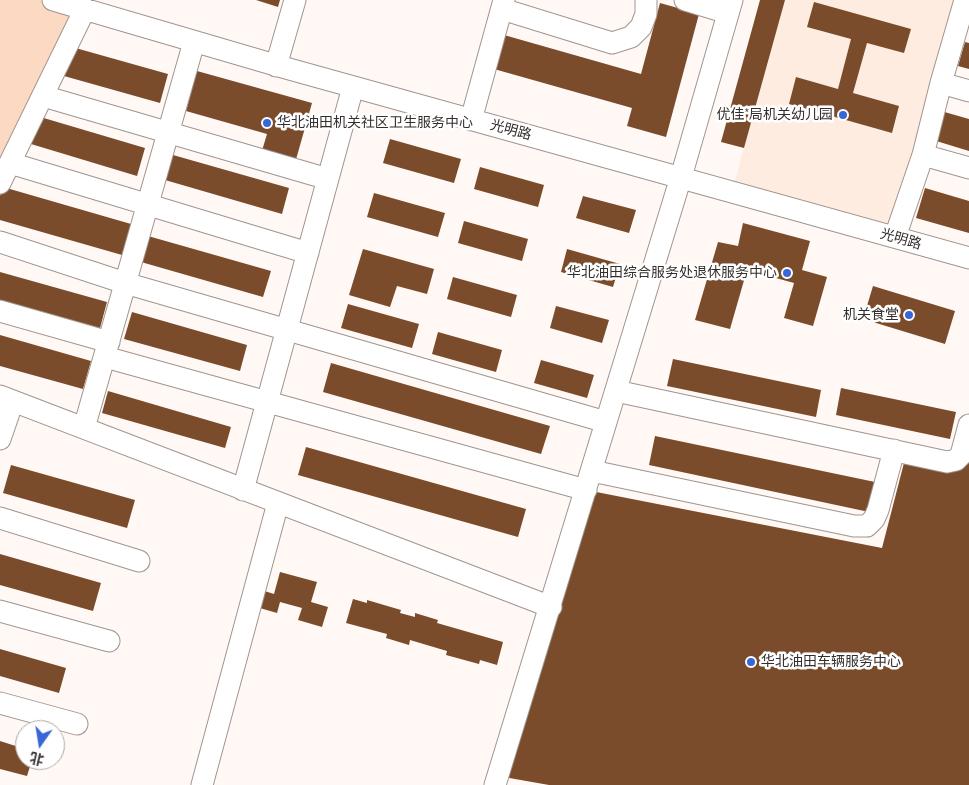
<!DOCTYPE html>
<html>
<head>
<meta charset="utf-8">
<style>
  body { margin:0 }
  #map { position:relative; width:969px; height:785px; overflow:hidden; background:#fff8f4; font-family:"Asap Condensed","Noto Sans SC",sans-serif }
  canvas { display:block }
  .north { position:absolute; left:15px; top:720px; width:50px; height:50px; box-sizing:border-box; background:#fff; border:1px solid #aeacab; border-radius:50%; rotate:193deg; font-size:14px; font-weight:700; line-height:20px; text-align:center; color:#342f2d }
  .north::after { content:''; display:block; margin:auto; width:18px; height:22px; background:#3866d6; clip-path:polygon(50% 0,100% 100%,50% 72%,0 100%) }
</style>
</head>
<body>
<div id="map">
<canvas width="969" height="785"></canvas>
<div class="north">北</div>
</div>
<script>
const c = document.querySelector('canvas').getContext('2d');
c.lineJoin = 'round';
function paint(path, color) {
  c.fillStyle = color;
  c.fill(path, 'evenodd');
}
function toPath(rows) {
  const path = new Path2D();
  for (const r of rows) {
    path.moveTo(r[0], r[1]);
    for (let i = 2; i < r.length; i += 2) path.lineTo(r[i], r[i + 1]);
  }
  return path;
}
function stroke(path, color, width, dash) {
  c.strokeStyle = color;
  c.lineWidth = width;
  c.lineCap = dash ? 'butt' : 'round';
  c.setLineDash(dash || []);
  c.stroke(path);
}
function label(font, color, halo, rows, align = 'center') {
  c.font = font + ' "Asap Condensed","Noto Sans SC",sans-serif';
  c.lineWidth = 5;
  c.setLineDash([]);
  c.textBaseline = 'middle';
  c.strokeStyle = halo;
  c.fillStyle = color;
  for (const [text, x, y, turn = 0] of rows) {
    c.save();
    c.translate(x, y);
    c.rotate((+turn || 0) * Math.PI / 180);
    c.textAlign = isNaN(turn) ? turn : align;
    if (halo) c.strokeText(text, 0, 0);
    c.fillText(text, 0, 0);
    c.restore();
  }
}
paint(toPath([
  [785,0,965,0,895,237,732,191]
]), '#feece0');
paint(toPath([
  [0,0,53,0,85,9,0,183]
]), '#fcd9c3');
paint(toPath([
  [256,0,280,0,278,7],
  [760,0,785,0,744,148,721,142],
  [814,2,911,29,904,53,867,43,853,93,899,106,892,133,789,104,796,77,838,89,851,39,807,27],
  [660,3,699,14,666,137,627,126,632,108,494,69,504,35,641,74],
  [965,42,969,43,969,69,958,66],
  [72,47,168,74,160,103,64,76],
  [197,71,312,103,295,163,261,154,267,134,186,111],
  [941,111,969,119,969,151,933,140],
  [37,116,145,148,137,176,31,144],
  [390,139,461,159,454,183,383,163],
  [173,155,289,188,282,214,165,180],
  [480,167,544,185,538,207,474,189],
  [3,187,131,224,122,255,0,220,0,196],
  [925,188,969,201,969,233,916,218],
  [374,193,445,213,438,237,367,217],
  [583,196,636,210,629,233,576,218],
  [464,221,528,239,522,261,458,243],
  [743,223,810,241,802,270,827,277,813,326,784,318,794,283,747,270,730,329,695,320,718,242,738,246],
  [148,236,271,271,263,297,141,262],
  [363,249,434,269,427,294,397,286,390,307,349,295],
  [567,249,620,264,613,287,561,272],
  [0,272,107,302,100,328,0,300],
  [453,277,517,295,511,317,447,299],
  [873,286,955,311,945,344,863,319],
  [348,304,419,324,412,348,341,328],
  [556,306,609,320,602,343,550,328],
  [132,312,247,345,240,371,124,339],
  [438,332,502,350,496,372,432,354],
  [0,335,91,361,83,389,0,366],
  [673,359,821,390,816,417,667,386],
  [541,360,594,375,587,398,534,383],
  [331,363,550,426,541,454,323,392],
  [841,388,956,412,950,439,836,415],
  [108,391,231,427,225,448,102,413],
  [969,427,969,785,549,785,498,776,586,490,882,548,905,459,958,468],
  [655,436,875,482,869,512,649,465],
  [306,447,526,509,518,537,298,475],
  [11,465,135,500,127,528,3,493],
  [0,554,101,583,93,611,0,585],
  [280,572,317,582,311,602,328,607,322,627,298,620,302,608,280,602,277,613,253,606,258,589,274,594],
  [353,599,367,603,367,600,401,610,400,613,415,617,415,613,438,620,437,623,503,642,497,665,480,660,479,664,446,655,447,651,410,640,409,645,386,638,387,634,346,623],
  [0,649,66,668,59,693,0,676],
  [0,741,25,749,25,760,32,760,27,776,0,769]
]), '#7b4c2b');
const minor = toPath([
  [53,0,282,67,969,258],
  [685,0,728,13],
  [502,9,612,43,631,37,641,27,646,14,646,0],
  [276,66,295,0],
  [941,83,969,91],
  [43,96,328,179],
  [471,120,504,0],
  [923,155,969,168],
  [10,163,308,253],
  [0,183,85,9],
  [895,237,923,155,941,83,965,0],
  [0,242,125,283,606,422],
  [0,311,109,342],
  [105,357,586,490],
  [616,391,947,462,956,460,961,455,969,425],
  [0,396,551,607],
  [84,428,194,42],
  [0,439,13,401],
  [592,471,854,526,867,526,874,519,878,510,894,450],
  [243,490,353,87],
  [0,518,139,561],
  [0,611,109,641],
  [0,703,77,724],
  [202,785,278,503],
  [495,785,681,177,732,0]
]);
stroke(minor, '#a0958f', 23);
stroke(minor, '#fff', 21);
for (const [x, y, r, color] of [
  [843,115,5,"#3866d6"],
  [267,123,5,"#3866d6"],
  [787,273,5,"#3866d6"],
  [909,315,5,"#3866d6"],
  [751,662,5,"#3866d6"]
]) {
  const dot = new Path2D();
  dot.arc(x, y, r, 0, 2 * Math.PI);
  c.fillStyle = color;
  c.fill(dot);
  stroke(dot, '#fff', 2);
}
label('14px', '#342f2d', '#fff', [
  ["优佳*局机关幼儿园",833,115],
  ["华北油田机关社区卫生服务中心",277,123,"left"],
  ["华北油田综合服务处退休服务中心",777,273],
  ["机关食堂",899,315],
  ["华北油田车辆服务中心",761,662,"left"]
], 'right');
label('14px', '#342f2d', '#fff', [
  ["光明路",511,130,15],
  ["光明路",901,239,16]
]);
</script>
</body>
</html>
